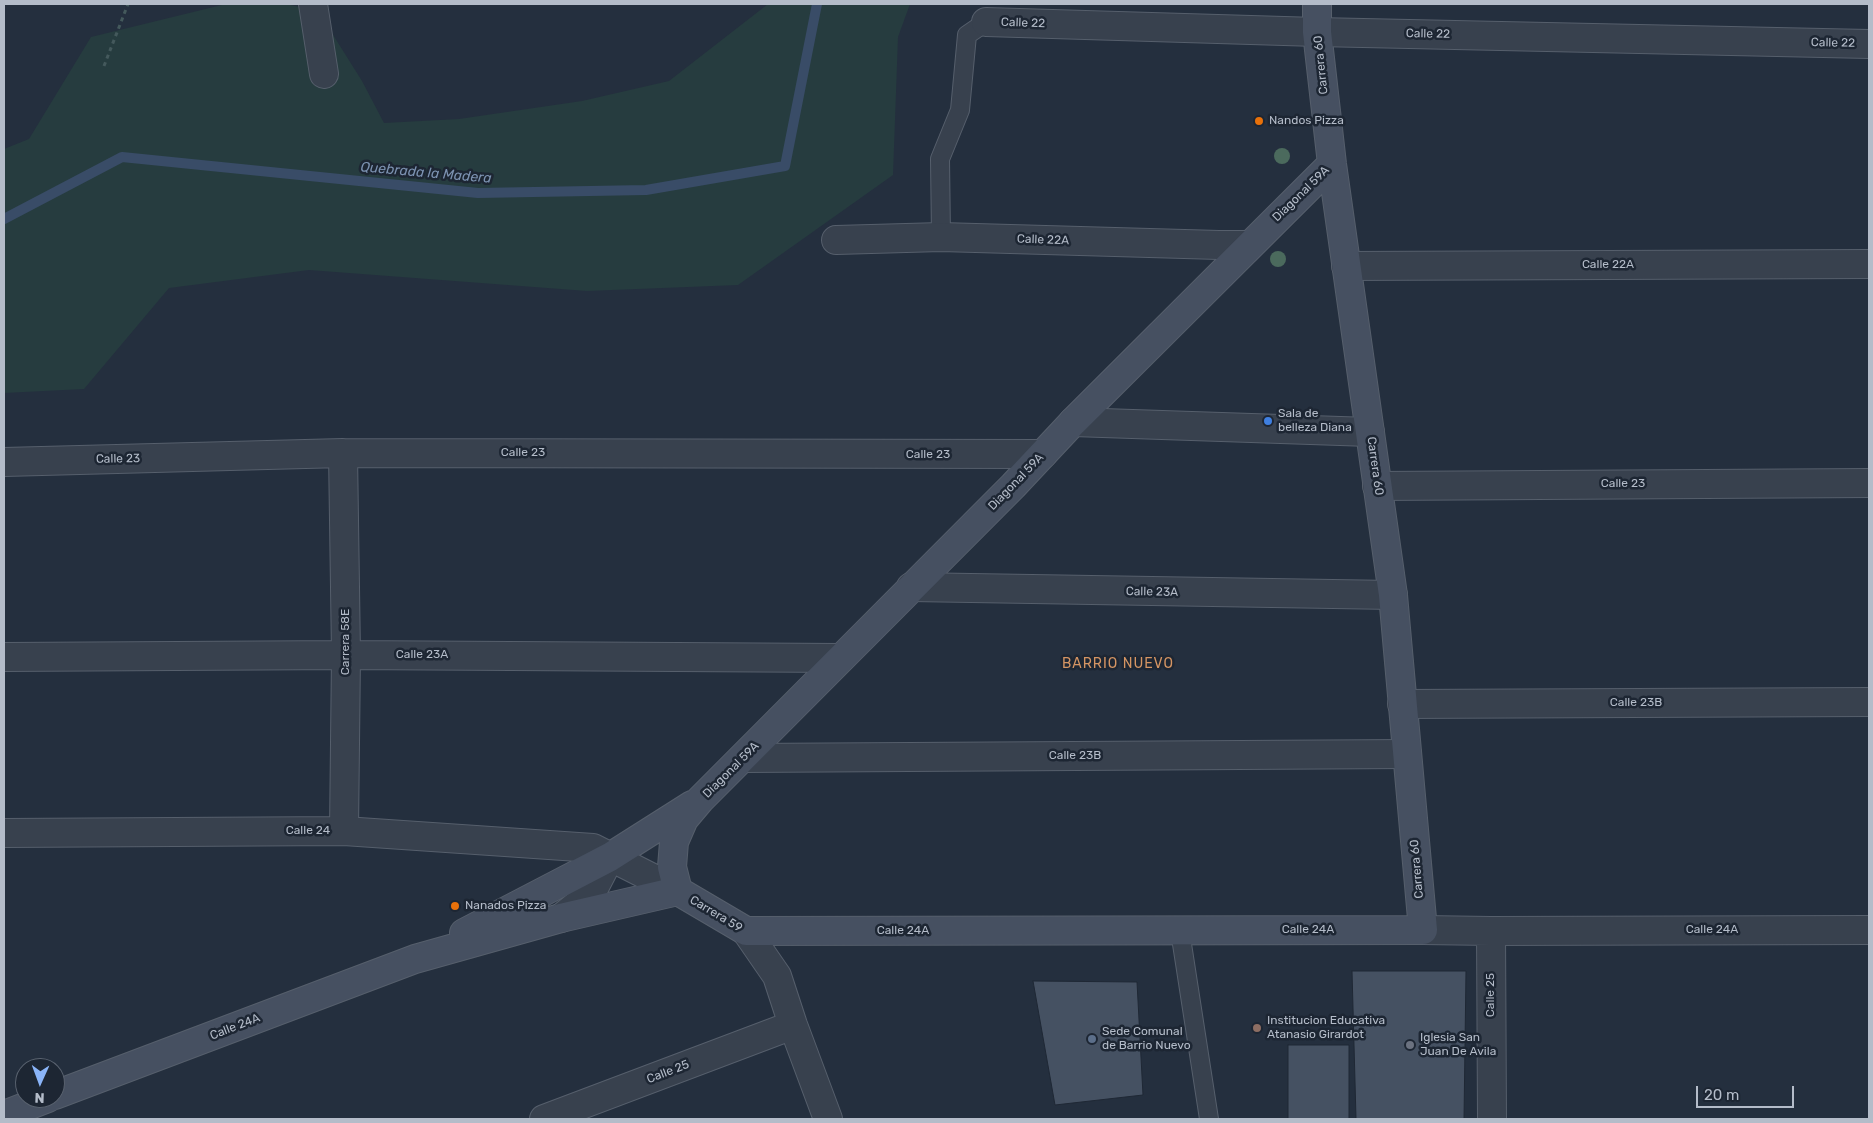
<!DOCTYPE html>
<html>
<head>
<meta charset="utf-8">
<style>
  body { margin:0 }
  #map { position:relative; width:1873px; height:1123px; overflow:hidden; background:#242f3e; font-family:Rubik,sans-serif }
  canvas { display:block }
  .frame { position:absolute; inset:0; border:5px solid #b4bcc9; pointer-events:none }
  .north { position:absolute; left:15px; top:1058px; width:50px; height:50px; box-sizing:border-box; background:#1d2633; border:1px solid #59626f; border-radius:50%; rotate:182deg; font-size:14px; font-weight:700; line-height:20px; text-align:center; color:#b4bcc9 }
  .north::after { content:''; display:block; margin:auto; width:18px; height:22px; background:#8ab4f8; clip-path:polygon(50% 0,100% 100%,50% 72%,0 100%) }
  .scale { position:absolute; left:1696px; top:1086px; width:98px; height:22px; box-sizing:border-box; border:2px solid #b4bcc9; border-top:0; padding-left:6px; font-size:15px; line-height:18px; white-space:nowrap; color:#b4bcc9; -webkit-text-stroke:4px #1d2633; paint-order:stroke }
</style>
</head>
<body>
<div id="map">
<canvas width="1873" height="1123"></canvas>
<div class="frame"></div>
<div class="north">N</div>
<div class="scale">20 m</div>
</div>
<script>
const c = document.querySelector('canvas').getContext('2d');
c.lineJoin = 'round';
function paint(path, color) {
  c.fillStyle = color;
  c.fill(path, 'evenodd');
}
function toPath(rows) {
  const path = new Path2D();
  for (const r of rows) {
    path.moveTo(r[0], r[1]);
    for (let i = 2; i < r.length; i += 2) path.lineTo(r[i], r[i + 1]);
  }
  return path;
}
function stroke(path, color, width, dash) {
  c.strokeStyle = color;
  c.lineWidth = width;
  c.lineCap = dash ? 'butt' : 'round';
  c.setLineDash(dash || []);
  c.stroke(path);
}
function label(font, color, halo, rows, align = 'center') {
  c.font = font + ' Rubik,sans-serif';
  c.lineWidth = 5;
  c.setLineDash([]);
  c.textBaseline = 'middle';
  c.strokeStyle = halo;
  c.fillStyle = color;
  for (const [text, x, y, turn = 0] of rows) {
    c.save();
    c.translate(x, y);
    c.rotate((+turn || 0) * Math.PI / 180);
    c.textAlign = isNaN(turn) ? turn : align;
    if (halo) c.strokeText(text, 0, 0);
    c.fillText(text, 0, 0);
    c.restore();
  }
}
paint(toPath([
  [226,4,286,4,318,11,362,81,384,123,459,119,582,101,669,81,768,4,910,4,898,37,893,175,738,285,587,291,309,270,169,288,84,389,4,393,4,149,29,139,91,37]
]), '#263c3f');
stroke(toPath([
  [4,219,122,157,478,193,646,190,785,166,817,4]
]), '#394c67', 10);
const building = toPath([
  [1352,971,1466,971,1464,1119,1356,1119,1352,971],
  [1033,981,1137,982,1143,1095,1055,1105,1033,981],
  [1288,1045,1349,1045,1349,1119,1288,1119,1288,1045]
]);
paint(building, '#455162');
stroke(building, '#1f2835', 1);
const service = toPath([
  [941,237,940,159,960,110,967,35,986,22],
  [1180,931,1209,1119]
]);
const minor = toPath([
  [313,4,324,74],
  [986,22,1317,32,1869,44],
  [836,240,941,237,1219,245,1249,245],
  [1346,266,1869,264],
  [1073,422,1370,432],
  [343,453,346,655,344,831],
  [4,462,343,453,1043,454],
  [1377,486,1869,483],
  [911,587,1393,595],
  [4,657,346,655,841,658],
  [1402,704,1869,702],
  [743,758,1407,754],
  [4,833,344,831,593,848,678,891],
  [561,918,586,898,595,886,610,857],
  [1423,930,1491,931,1869,930],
  [746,931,777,976,793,1025,828,1119],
  [1491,931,1492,1119],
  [544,1119,793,1025]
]);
const secondary = toPath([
  [678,891,746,931,1423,930,1393,595,1332,164,1317,32,1317,4],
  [678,891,672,867,674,842,684,819,700,800,1013,486,1073,422,1332,164],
  [464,933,610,857,692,805],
  [55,1095,415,959,561,918,678,891],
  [4,1115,48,1098]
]);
stroke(service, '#565f6c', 20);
stroke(minor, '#565f6c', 30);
stroke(secondary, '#565f6c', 30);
stroke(toPath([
  [104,66,128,4]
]), '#44595c', 3, [4, 4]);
stroke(service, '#38414e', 18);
stroke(minor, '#38414e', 28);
stroke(secondary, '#465061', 28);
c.fillStyle = '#4b6a5d';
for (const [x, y] of [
  [1282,156],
  [1278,259]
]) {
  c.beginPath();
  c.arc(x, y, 8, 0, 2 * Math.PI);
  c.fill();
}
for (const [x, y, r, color] of [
  [1259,121,5,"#e8710a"],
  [1268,421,5,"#3f7fe0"],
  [455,906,5,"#e8710a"],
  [1257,1028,5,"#8d6e63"],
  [1092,1039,5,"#5c6f8a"],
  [1410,1045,5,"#6b7280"]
]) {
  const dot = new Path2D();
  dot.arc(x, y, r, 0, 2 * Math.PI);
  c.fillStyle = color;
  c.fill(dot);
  stroke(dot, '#1d2633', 2);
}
label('12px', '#b4bcc9', '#1d2633', [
  ["Calle 22",1023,23,2],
  ["Calle 22",1428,34,1],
  ["Calle 22",1833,43,1],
  ["Carrera 60",1321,65,-96],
  ["Diagonal 59A",1301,194,-44],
  ["Calle 22A",1043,240,2],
  ["Calle 22A",1608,265],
  ["Calle 23",523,453],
  ["Calle 23",928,455],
  ["Calle 23",118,459,-1],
  ["Carrera 60",1375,466,82],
  ["Diagonal 59A",1016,482,-46],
  ["Calle 23",1623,484],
  ["Calle 23A",1152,592,1],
  ["Carrera 58E",346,642,-90],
  ["Calle 23A",422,655],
  ["Calle 23B",1636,703],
  ["Calle 23B",1075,756],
  ["Diagonal 59A",731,770,-45],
  ["Calle 24",308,831],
  ["Carrera 60",1417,869,-95],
  ["Carrera 59",716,914,31],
  ["Calle 24A",1308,930],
  ["Calle 24A",1712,930],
  ["Calle 24A",903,931],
  ["Calle 25",1491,995,-90],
  ["Calle 24A",235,1027,-21],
  ["Calle 25",668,1072,-21]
]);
label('12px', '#b4bcc9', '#1d2633', [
  ["Nandos Pizza",1269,121],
  ["Sala de",1278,414],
  ["belleza Diana",1278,428],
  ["Nanados Pizza",465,906],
  ["Institucion Educativa",1267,1021],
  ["Atanasio Girardot",1267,1035],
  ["Sede Comunal",1102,1032],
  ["de Barrio Nuevo",1102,1046],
  ["Iglesia San",1420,1038],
  ["Juan De Avila",1420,1052]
], 'left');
label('italic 14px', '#7c92b1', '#1d2633', [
  ["Quebrada la Madera",426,173,5]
]);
c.letterSpacing = '1px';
label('14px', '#d59563', '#1d2633', [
  ["BARRIO NUEVO",1118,664]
]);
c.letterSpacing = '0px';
</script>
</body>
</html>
